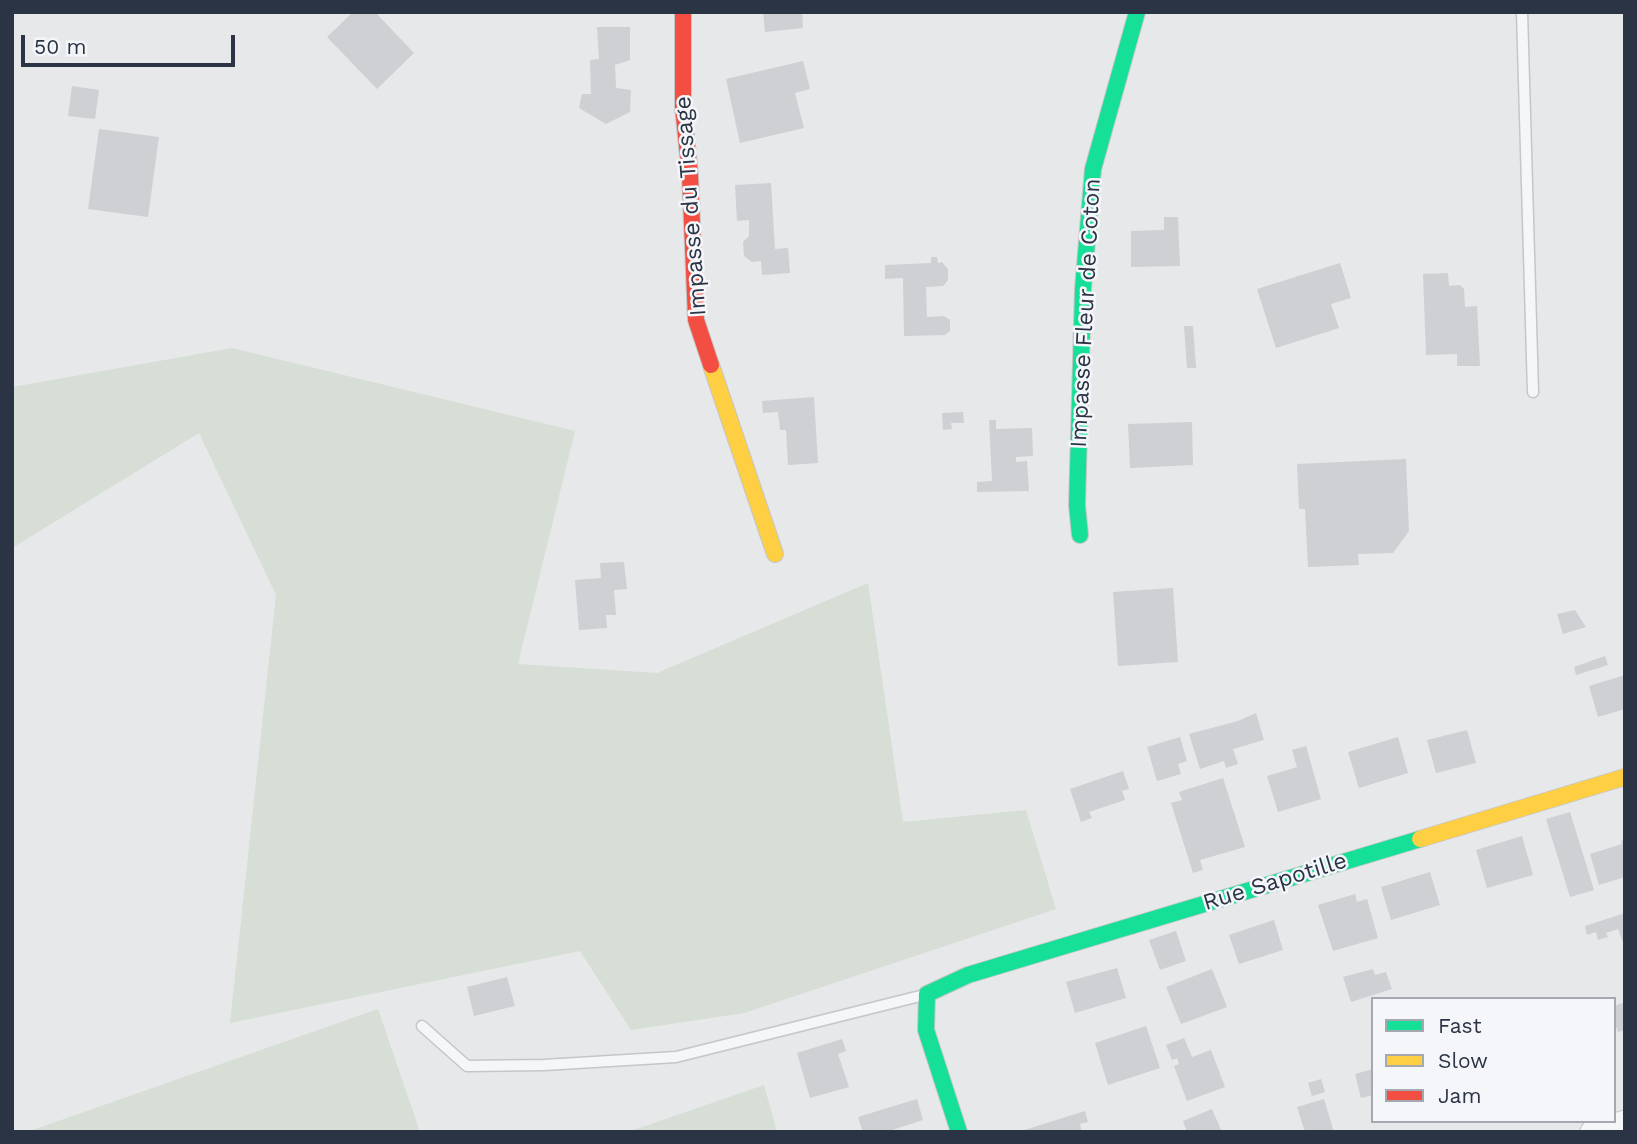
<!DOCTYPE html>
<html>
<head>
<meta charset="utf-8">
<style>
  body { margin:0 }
  #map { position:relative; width:1637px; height:1144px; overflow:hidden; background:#e6e8ea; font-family:"Work Sans",sans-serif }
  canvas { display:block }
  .frame { position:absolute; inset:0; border:14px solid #2b3445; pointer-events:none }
  .legend { position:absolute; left:1371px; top:997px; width:245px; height:126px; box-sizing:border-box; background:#f4f6f9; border:2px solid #a4a8b1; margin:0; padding:9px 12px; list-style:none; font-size:21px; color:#2b3445 }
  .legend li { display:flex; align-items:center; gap:14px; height:35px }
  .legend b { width:35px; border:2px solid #a4a8b1 }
  .scale { position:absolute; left:21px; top:35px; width:214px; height:32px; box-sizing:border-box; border:4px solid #2b3445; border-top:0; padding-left:9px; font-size:21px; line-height:24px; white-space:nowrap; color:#2b3445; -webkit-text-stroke:5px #f4f6f9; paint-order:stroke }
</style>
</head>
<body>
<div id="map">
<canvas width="1637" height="1144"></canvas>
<div class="frame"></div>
<ul class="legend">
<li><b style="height:9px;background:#16e098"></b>Fast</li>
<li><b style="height:9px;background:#ffcf43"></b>Slow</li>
<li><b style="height:9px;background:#f24e42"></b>Jam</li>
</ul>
<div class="scale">50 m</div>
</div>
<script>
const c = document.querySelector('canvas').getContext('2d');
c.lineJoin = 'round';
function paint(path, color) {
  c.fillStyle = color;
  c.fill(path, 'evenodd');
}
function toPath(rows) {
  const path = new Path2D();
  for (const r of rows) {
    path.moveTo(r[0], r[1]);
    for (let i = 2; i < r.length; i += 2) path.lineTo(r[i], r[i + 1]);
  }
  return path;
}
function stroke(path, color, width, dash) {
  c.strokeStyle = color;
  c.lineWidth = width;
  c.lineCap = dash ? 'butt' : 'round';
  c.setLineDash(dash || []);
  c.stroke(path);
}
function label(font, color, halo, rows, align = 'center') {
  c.font = font + ' "Work Sans",sans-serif';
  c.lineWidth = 5;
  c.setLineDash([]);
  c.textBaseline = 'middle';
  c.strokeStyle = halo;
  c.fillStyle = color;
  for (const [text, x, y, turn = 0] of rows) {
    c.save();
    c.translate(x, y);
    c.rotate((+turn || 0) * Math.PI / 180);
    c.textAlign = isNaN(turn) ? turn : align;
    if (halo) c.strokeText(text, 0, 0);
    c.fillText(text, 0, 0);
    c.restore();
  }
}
paint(toPath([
  [232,348,575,431,518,664,657,673,868,583,903,822,1026,810,1056,909,744,1013,631,1030,580,951,230,1023,276,595,199,433,12,548,12,387],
  [378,1009,420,1132,27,1132],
  [764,1085,777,1132,628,1132]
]), '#d6ded6');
paint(toPath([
  [353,12,375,12,414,53,377,89,327,37],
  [763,12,802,12,803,28,765,32],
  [597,27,630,27,630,60,615,65,616,88,631,90,630,112,606,124,579,108,582,94,591,94,590,60,599,59],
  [803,61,810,89,795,93,804,128,740,143,726,79],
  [72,86,99,90,95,119,68,116],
  [99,129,159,137,148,217,88,209],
  [771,183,775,249,788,248,790,273,762,275,761,261,752,262,744,256,743,242,749,236,749,220,737,221,735,185],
  [1164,217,1178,217,1180,266,1131,267,1131,231,1164,230],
  [931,257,937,257,938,263,942,262,948,269,948,280,943,286,926,287,927,317,944,316,950,320,950,331,945,335,904,336,903,278,885,279,885,265,931,263],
  [1340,263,1351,298,1331,304,1339,328,1276,348,1257,289],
  [1448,273,1449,286,1460,285,1464,289,1465,307,1477,306,1480,366,1457,366,1457,354,1426,355,1423,274],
  [1184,326,1193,326,1196,368,1187,368],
  [814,397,818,463,788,465,786,430,780,430,778,412,763,413,762,401],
  [963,412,964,423,951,423,952,429,943,430,942,413],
  [989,420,996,420,996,429,1032,428,1033,456,1016,457,1016,462,1027,461,1029,491,977,492,977,482,992,481],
  [1192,422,1193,465,1130,468,1128,424],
  [1406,459,1409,531,1393,553,1358,554,1359,565,1308,567,1305,509,1299,509,1297,464],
  [624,562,627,589,614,590,616,615,606,615,607,628,579,630,575,580,601,578,600,563],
  [1173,588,1178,662,1118,666,1113,592],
  [1575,610,1586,627,1563,634,1557,614],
  [1605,656,1608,665,1576,675,1574,667],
  [1625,675,1625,709,1598,717,1589,686],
  [1256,713,1264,740,1233,749,1238,764,1226,768,1224,761,1200,769,1189,734,1238,721],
  [1467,730,1476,763,1436,773,1427,740],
  [1180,737,1187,761,1178,764,1181,774,1157,781,1147,747],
  [1398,737,1408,773,1359,788,1348,752],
  [1306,746,1321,799,1278,812,1267,776,1297,767,1292,750],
  [1123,771,1129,789,1122,791,1125,800,1089,812,1092,818,1081,822,1070,789],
  [1223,778,1245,847,1200,860,1203,870,1193,873,1171,803,1182,800,1179,792],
  [1570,812,1594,890,1570,897,1546,819],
  [1522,836,1533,875,1487,888,1476,850],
  [1625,839,1625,877,1599,885,1590,854,1622,844,1621,841],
  [1430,872,1440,905,1391,920,1381,887],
  [1355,894,1357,902,1367,899,1378,938,1333,951,1318,905],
  [1625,913,1625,948,1618,929,1606,933,1608,937,1598,940,1596,932,1587,935,1585,926],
  [1274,920,1283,950,1239,964,1229,935],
  [1176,931,1186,961,1160,970,1149,940],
  [1117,968,1126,998,1075,1013,1066,982],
  [1212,969,1227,1007,1181,1024,1166,987],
  [1373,969,1375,975,1386,972,1392,989,1351,1002,1343,977],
  [507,977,515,1006,474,1016,467,987],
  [1625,1002,1625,1030,1618,1032,1614,1021,1614,1006],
  [1146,1026,1160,1068,1108,1085,1095,1043],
  [1184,1038,1192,1057,1211,1050,1225,1087,1187,1101,1174,1066,1179,1064,1177,1058,1172,1060,1166,1045],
  [842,1039,846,1051,838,1054,849,1087,810,1098,797,1053],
  [1373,1069,1373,1095,1361,1098,1355,1074],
  [1321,1079,1325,1092,1312,1096,1308,1083],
  [917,1099,923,1120,886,1132,863,1132,858,1117],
  [1324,1099,1334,1132,1305,1132,1297,1107],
  [1212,1109,1222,1132,1187,1132,1183,1121],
  [1085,1111,1088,1122,1080,1124,1082,1132,1018,1132]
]), '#ced0d3');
const lane = toPath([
  [1522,12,1533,392],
  [422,1026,467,1066,544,1065,676,1057,924,995]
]);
const street = toPath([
  [1592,1132,1625,1122]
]);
const fast = toPath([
  [1080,535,1077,505,1083,289,1093,169,1137,12],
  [959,1132,926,1030,927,994,968,975,1420,839]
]);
const slow = toPath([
  [711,365,775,554],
  [1420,839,1625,777]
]);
const jam = toPath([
  [683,12,683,107,690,175,696,320,711,365]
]);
stroke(lane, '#c4c6c8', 13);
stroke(street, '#c4c6c8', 25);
stroke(fast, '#c4c6c8', 18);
stroke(slow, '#c4c6c8', 18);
stroke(jam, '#c4c6c8', 18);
stroke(lane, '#f5f6f7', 10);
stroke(street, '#f5f6f7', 23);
stroke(fast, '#16e098', 16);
stroke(slow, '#ffcf43', 16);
stroke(jam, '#f24e42', 16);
label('23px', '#2b3445', '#f4f6f9', [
  ["Impasse du Tissage",691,206,-94],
  ["Impasse Fleur de Coton",1086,313,-87],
  ["Rue Sapotille",1275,882,-17]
]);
</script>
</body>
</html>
